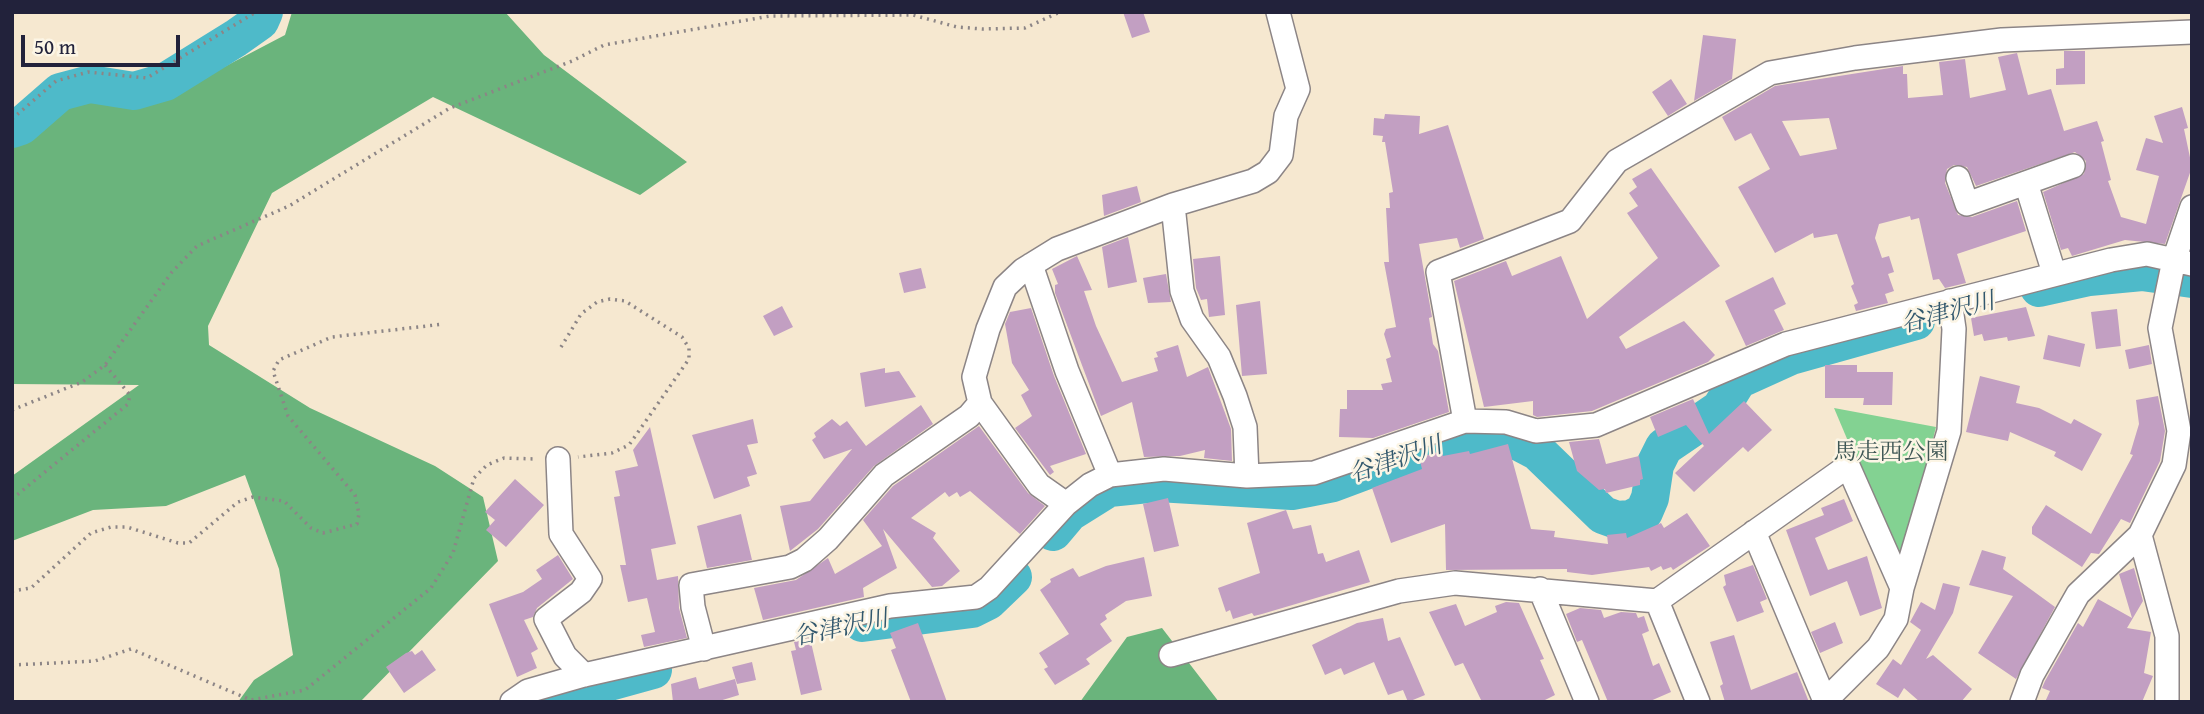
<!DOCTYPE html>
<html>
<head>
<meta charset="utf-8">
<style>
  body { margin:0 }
  #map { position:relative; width:2204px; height:714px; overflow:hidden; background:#f6e8d0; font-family:"Gentium Book Plus",serif }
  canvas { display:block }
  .frame { position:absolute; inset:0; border:14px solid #22223b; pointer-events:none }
  .scale { position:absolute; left:21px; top:35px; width:159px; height:32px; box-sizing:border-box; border:4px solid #22223b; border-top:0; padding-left:9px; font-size:21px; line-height:24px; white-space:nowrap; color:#22223b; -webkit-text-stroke:5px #fcf5e5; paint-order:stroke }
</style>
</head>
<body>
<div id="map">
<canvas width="2204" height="714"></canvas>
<div class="frame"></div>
<div class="scale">50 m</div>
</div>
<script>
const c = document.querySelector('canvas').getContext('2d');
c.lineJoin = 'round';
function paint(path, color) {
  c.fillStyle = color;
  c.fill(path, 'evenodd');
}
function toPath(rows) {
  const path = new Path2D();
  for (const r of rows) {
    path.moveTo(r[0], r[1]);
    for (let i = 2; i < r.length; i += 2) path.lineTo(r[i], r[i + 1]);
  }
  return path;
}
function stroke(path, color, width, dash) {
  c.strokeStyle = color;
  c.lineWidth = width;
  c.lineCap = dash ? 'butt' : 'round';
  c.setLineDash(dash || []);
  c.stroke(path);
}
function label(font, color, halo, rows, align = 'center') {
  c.font = font + ' "Gentium Book Plus","Noto Serif JP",serif';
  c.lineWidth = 5;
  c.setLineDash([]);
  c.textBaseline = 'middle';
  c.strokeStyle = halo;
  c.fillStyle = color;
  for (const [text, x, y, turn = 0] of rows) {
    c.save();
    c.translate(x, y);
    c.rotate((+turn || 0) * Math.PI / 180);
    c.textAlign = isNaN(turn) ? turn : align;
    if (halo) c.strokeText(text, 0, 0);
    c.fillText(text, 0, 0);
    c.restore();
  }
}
paint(toPath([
  [1834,408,1936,427,1904,556,1897,557]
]), '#83d292');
paint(toPath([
  [292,12,505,12,544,55,687,162,640,195,433,97,272,193,208,326,209,345,310,408,435,466,483,497,498,561,360,702,238,702,254,680,293,655,279,569,245,475,166,506,93,510,12,541,12,476,139,385,12,384,12,126,63,94,112,103,203,78,285,35],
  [1162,628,1219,702,1080,702,1127,637]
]), '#6ab47c');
stroke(toPath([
  [12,129,21,126,60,92,90,84,134,91,165,82,236,38,260,21,264,12],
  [2039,288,2089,277,2142,272,2192,279],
  [1053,532,1069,513,1109,488,1158,483,1292,491,1308,488,1333,483,1440,443,1467,436,1494,436,1519,442,1538,452,1603,515,1617,520,1631,519,1644,512,1650,498,1655,465,1664,447,1720,409,1738,380,1791,356,1916,321],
  [862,623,972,609,988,601,1013,577],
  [537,702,653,670]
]), '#4ebac9', 38);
paint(toPath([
  [1123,12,1143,12,1150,32,1132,38],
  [1703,35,1736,39,1732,79,1694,101],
  [2064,51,2085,51,2085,84,2056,85,2056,69,2064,68],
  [2017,53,2028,95,2051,89,2064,131,2097,121,2104,141,2101,142,2111,180,2108,181,2121,217,2146,224,2159,176,2136,170,2146,138,2163,143,2154,116,2182,107,2188,128,2184,129,2192,167,2165,244,2125,240,2072,256,2068,248,2061,250,2043,192,2084,174,2086,161,2075,152,1976,186,1967,167,1954,165,1947,169,1945,183,1958,215,1972,217,2017,201,2026,231,1957,254,1966,283,1945,288,1939,279,1933,280,1919,218,1911,220,1910,216,1879,224,1875,238,1882,258,1889,256,1894,272,1888,274,1894,291,1885,294,1888,303,1856,311,1854,305,1858,303,1851,286,1854,284,1837,234,1814,238,1813,233,1775,253,1738,187,1770,169,1751,133,1735,141,1722,117,1775,86,1903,66,1903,74,1907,74,1908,98,1943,95,1939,62,1965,59,1970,98,2006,90,1998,57],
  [1829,118,1837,149,1800,156,1782,121],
  [1671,79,1687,104,1668,116,1652,92],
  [1385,114,1420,116,1419,134,1448,125,1484,239,1460,248,1457,238,1419,244,1432,317,1429,318,1433,344,1438,351,1449,412,1373,438,1339,437,1340,409,1347,409,1347,390,1383,390,1381,384,1392,382,1386,359,1391,357,1384,334,1386,329,1396,327,1384,262,1389,262,1386,208,1390,208,1389,193,1393,192,1385,142,1382,142,1383,136,1373,135,1374,118,1384,119],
  [1651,168,1720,266,1619,337,1626,349,1684,321,1715,355,1708,362,1592,411,1537,417,1533,415,1533,401,1484,407,1454,281,1506,261,1512,276,1561,256,1587,319,1658,258,1627,213,1638,206,1629,193,1637,187,1632,179],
  [1137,186,1141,202,1104,216,1102,195],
  [1128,237,1137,282,1108,288,1102,247],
  [1077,256,1092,290,1084,291,1096,326,1122,382,1158,371,1154,358,1158,357,1156,352,1178,345,1187,377,1208,367,1231,429,1232,461,1204,458,1205,450,1180,456,1144,457,1132,402,1101,416,1055,293,1055,285,1058,284,1052,269],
  [1220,256,1225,315,1209,317,1207,299,1201,300,1196,288,1193,259],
  [921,268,926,288,904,293,899,273],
  [1166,274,1171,302,1148,303,1143,278],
  [1773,277,1786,304,1774,310,1784,330,1746,346,1725,301],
  [1260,301,1267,374,1242,376,1236,305],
  [782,306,793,327,774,336,763,316],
  [2026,307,2035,336,2008,341,2007,337,1984,341,1982,334,1974,336,1971,318],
  [1031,308,1054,376,1086,454,1050,466,1054,472,1050,475,1015,428,1032,416,1021,395,1029,390,1012,363,1005,324,1010,312],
  [2117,309,2121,346,2096,349,2091,312],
  [2048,335,2085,344,2080,367,2043,359],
  [2149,345,2152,364,2129,369,2125,350],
  [1825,365,1857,365,1857,372,1893,372,1892,405,1863,405,1864,398,1825,398],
  [885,368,885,373,899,371,916,397,865,407,860,373],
  [1980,376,2020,386,2016,403,2039,408,2071,424,2074,419,2102,434,2082,471,2054,456,2056,452,2010,432,2008,441,1966,432],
  [2158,396,2165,431,2160,461,2130,523,2121,519,2099,554,2091,553,2082,567,2032,534,2032,527,2046,505,2091,534,2133,455,2130,454,2139,424,2136,400],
  [1693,399,1709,434,1744,401,1772,430,1748,452,1743,447,1694,492,1675,473,1704,446,1686,425,1658,437,1650,417],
  [921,405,933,424,874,466,818,529,790,551,780,506,810,501,852,449,824,459,812,440,816,437,814,433,832,419,840,426,847,421,866,446],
  [753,419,758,443,747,445,757,474,747,477,750,486,714,499,692,435],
  [979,426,1028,493,1045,506,1020,534,970,491,960,497,957,492,949,497,945,492,911,518,936,533,933,538,960,571,942,586,932,587,883,529,897,568,863,588,864,597,763,620,754,588,796,580,828,558,835,574,882,546,863,520,893,486],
  [650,427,676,544,651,549,657,580,678,576,679,608,687,638,644,647,641,635,655,632,647,598,628,602,620,565,626,565,614,497,620,496,615,471,638,466,633,450],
  [1599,439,1606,464,1639,456,1643,479,1640,480,1640,485,1606,493,1605,489,1599,490,1577,471,1569,442],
  [1508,444,1531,529,1555,531,1554,537,1608,544,1607,535,1626,533,1627,538,1661,523,1664,528,1687,513,1710,546,1673,570,1671,567,1663,570,1661,566,1651,571,1649,567,1592,575,1567,572,1567,569,1446,570,1445,524,1391,543,1372,488,1422,469,1419,457,1442,451,1443,456,1469,451,1470,454],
  [515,479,544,505,506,547,486,530,495,520,485,512],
  [1168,498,1179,546,1154,552,1143,504],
  [1844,499,1853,521,1815,538,1828,570,1867,556,1882,608,1860,616,1847,581,1810,596,1786,530,1824,515,1821,508],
  [1286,510,1293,529,1311,525,1318,554,1323,553,1326,562,1359,550,1370,582,1262,614,1254,616,1252,613,1233,619,1230,610,1226,612,1218,588,1260,573,1247,523],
  [741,514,752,560,707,568,697,526],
  [1982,550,2006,557,2003,569,2055,607,2016,679,1978,653,2013,596,1969,585],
  [558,555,573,579,537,608,533,617,524,620,538,649,531,653,537,668,517,677,489,604,523,592,542,579,536,570],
  [1144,557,1152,596,1126,601,1105,615,1107,619,1100,624,1112,641,1086,659,1090,664,1055,685,1044,669,1048,667,1039,653,1069,634,1040,590,1051,582,1050,579,1073,568,1079,577,1106,566],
  [1753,565,1767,599,1760,602,1764,612,1737,622,1723,587,1726,585,1724,575],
  [2134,568,2143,601,2127,628,2151,632,2144,673,2153,676,2142,702,2045,702,2050,691,2042,688,2045,681,2078,623,2083,627,2098,599,2132,618,2119,574],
  [1943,583,1960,587,1953,613,1926,659,1933,655,1972,689,1961,702,1920,702,1904,688,1898,698,1876,684,1893,659,1901,665,1921,630,1910,622,1921,602,1935,610],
  [1506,602,1519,603,1544,659,1540,660,1555,695,1541,702,1482,702,1463,663,1455,666,1429,612,1456,604,1465,626,1497,612,1495,606],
  [1580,608,1601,610,1604,618,1621,612,1636,613,1638,618,1644,616,1649,631,1642,634,1653,666,1659,663,1671,692,1648,702,1608,702,1582,640,1577,642,1566,614],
  [1383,618,1388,641,1400,637,1425,695,1408,702,1403,690,1388,695,1374,662,1344,675,1341,668,1325,675,1312,645,1357,623],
  [1835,622,1843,643,1820,653,1811,632],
  [918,623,947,702,911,702,891,650,896,648,890,633],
  [1734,635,1751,690,1797,672,1809,702,1725,702,1720,686,1723,684,1710,642],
  [810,638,822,690,801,695,791,651,796,650,794,642],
  [422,650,436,670,404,693,386,667,406,653,412,651,415,655],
  [752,662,756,680,737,684,732,667],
  [696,677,699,689,735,679,739,695,716,702,673,702,671,684]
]), '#c29fc2');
const minor = toPath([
  [1958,178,1967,204,2073,166],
  [2026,183,2054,273],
  [1173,205,1253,181,1268,172,1281,155,1286,116,1298,89,1278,12],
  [1031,265,1067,371,1110,475],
  [1465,421,1438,272,1570,221,1617,161,1770,73,1855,58,2002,40,2192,32],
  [558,459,561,534,590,579,581,592,546,619,565,656,584,675],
  [1066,504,1039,485,980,403,974,377,988,329,1005,287,1023,270,1057,249,1173,205,1182,291,1192,319,1219,357,1235,396,1245,427,1247,476],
  [1754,532,1825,701],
  [1902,588,1949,431,1954,329,1950,301],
  [1540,589,1587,702],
  [1657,601,1698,702],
  [704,649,693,607,691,585,790,567,804,560,828,539,884,475,969,416,980,403],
  [1171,655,1399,591,1455,583,1657,601,1848,466,1902,588,1896,619,1878,648,1824,702],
  [512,702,528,691,584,675,890,606,976,597,989,588,1066,504,1090,485,1110,475,1164,469,1247,476,1314,473,1465,421,1506,422,1536,431,1596,425,1786,344,2111,260,2147,254,2192,264],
  [2022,702,2032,675,2078,594,2140,535],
  [2167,702,2167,636,2140,535,2174,465,2179,431,2160,328,2174,260,2192,207]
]);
stroke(minor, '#8c8586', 26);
stroke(toPath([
  [12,119,56,81,88,72,147,78,256,12],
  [561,347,581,314,597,302,610,299,625,301,682,337,689,348,689,359,629,445,612,453,578,457],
  [12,410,82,382,105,365,172,272,197,246,289,206,450,108,572,61,604,45,770,16,913,15,957,27,982,29,1025,28,1060,12],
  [12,499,128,404,130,395,105,365],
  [12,591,31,588,91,533,111,527,127,527,178,543,189,543,238,502,253,497,284,501,311,528,323,533,357,524,359,514,355,495,288,416,273,371,279,360,332,337,444,324],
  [12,665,95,661,131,649,251,700,305,690,431,588,453,553,474,478,487,465,504,458,536,459]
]), '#8c8586', 3.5, [2, 5]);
stroke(minor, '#fff', 23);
label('23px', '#3f5755', '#fcf5e5', [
  ["馬走西公園",1891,453]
]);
label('italic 24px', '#31576d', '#fcf5e5', [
  ["谷津沢川",1948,314,-15],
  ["谷津沢川",1396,461,-19],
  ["谷津沢川",841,629,-12]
]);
</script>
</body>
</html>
